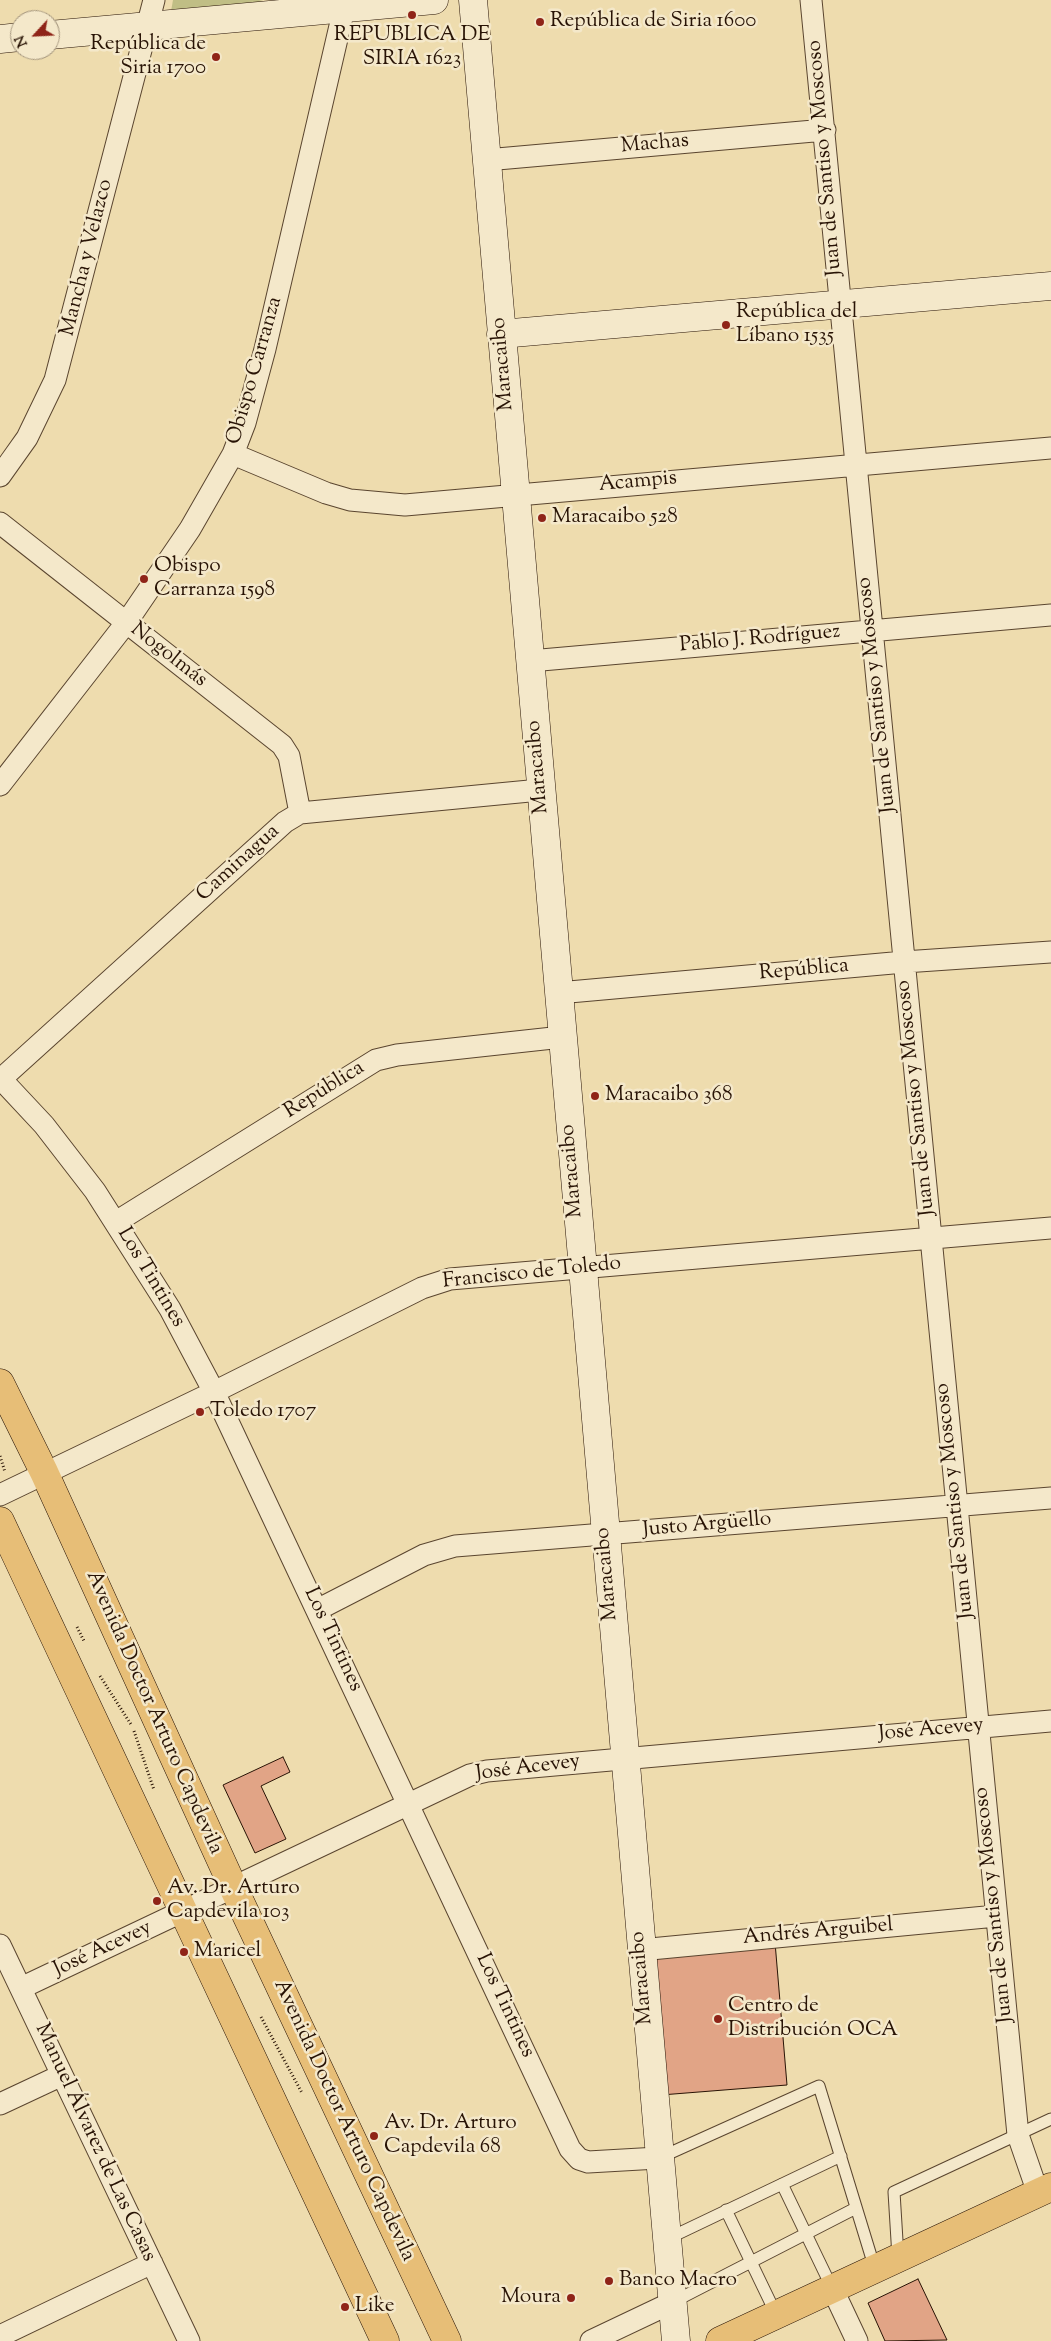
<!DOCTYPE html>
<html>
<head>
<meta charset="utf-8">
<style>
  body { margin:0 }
  #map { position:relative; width:1051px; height:2341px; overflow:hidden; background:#eedcae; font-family:"Sorts Mill Goudy",serif }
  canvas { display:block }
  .north { position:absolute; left:10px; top:10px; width:50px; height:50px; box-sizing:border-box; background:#f4e8ca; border:1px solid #a2937b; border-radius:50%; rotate:245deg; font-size:14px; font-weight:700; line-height:20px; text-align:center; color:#281305 }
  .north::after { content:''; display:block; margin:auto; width:18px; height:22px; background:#8f2418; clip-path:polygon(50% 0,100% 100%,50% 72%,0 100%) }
</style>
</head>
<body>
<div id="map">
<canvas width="1051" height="2341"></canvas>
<div class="north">N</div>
</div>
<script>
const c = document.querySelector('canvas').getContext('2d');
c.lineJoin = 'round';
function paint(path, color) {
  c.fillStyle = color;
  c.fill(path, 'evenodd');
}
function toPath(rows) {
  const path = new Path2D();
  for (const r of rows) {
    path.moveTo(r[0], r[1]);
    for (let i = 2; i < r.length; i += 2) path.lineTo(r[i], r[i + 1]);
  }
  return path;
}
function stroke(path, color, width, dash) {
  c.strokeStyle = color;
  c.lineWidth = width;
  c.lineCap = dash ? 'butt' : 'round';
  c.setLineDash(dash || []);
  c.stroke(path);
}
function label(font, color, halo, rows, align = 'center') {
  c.font = font + ' "Sorts Mill Goudy",serif';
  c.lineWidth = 5;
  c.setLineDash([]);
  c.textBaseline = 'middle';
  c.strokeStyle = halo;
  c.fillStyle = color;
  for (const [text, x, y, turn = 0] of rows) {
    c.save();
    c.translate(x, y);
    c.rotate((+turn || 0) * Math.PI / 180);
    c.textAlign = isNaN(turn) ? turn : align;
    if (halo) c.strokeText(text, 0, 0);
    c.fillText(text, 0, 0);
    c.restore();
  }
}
paint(toPath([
  [173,0,259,0,276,4,170,17]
]), '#c0be85');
const building = toPath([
  [283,1757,290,1772,261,1786,286,1839,255,1853,223,1785,283,1757],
  [775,1942,787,2085,661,2095,649,1953,775,1942],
  [918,2279,947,2340,885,2341,868,2303,918,2279]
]);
paint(building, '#e1a486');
stroke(building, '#281305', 1);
const lane = toPath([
  [659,2158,819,2086,875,2269],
  [782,2184,832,2288],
  [726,2210,776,2314],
  [667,2239,841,2156],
  [898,2257,894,2192,1051,2119],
  [673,2302,856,2208]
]);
const street = toPath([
  [811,0,1018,2135,1038,2193],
  [486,160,825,130],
  [233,454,326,493,350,500,405,505,1051,448],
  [0,476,27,438,55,380,154,0],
  [0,523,282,745,289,756,300,813],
  [530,661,1051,615],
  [0,785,126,623,190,529,233,454,245,423,265,349,346,0],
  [558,993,904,962,1051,952],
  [0,1078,44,1125,95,1191,170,1309,214,1392,570,2149,579,2159,588,2162,658,2158],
  [1,1079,285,822,300,813,540,790],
  [116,1222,376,1060,397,1055,562,1037],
  [0,1495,214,1392,422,1288,450,1279,1051,1228],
  [317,1610,424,1555,455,1546,1051,1498],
  [0,1945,189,2341],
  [640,1950,996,1916],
  [21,1988,470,1775,487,1771,1051,1721],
  [0,2104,62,2075],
  [832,2288,857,2341],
  [0,2336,152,2263],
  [591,2341,671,2303]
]);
const secondary = toPath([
  [473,0,676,2341],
  [50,35,434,0],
  [0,39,20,37],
  [501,334,1051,286]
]);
const primary = toPath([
  [0,1383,44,1472,234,1889,447,2341],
  [0,1521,385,2341],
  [720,2341,1051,2187]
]);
stroke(lane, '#5a452f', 13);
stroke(street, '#5a452f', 23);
stroke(secondary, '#281305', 29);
stroke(primary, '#281305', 29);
stroke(toPath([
  [0,1456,5,1472],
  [77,1627,84,1641],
  [100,1676,132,1726],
  [134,1731,154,1790],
  [261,2017,302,2093]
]), '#281305', 3, [1, 2.5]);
stroke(lane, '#f4e8ca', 11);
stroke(street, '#f4e8ca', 21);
stroke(secondary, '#f4e8ca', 28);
stroke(primary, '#e7be77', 28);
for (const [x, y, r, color] of [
  [412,15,5,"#8f2418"],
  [540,22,5,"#8f2418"],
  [216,57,5,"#8f2418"],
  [726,325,5,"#8f2418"],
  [542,518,5,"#8f2418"],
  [144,579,5,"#8f2418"],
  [595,1096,5,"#8f2418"],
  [200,1412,5,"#8f2418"],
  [157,1901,5,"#8f2418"],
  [184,1952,5,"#8f2418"],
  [718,2019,5,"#8f2418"],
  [374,2136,5,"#8f2418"],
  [609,2281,5,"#8f2418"],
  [571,2298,5,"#8f2418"],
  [345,2307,5,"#8f2418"]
]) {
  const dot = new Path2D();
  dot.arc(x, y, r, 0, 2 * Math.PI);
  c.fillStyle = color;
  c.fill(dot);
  stroke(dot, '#f4e8ca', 2);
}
label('21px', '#281305', '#f4e8ca', [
  ["República de Siria 1600",550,22],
  ["REPUBLICA DE",412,36,"center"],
  ["SIRIA 1623",412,60,"center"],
  ["República de",206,45,"right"],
  ["Siria 1700",206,69,"right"],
  ["República del",736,313],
  ["Líbano 1535",736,337],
  ["Maracaibo 528",552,518],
  ["Obispo",154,567],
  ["Carranza 1598",154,591],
  ["Maracaibo 368",605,1096],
  ["Toledo 1707",210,1412],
  ["Av. Dr. Arturo",167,1889],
  ["Capdevila 103",167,1913],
  ["Maricel",194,1952],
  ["Centro de",728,2007],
  ["Distribución OCA",728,2031],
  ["Av. Dr. Arturo",384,2124],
  ["Capdevila 68",384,2148],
  ["Banco Macro",619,2281],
  ["Moura",561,2298,"right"],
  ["Like",355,2307]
], 'left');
label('21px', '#281305', '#f4e8ca', [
  ["Machas",655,145,-5],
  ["Juan de Santiso y Moscoso",826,158,-95],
  ["Mancha y Velazco",88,258,-76],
  ["Maracaibo",504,364,-95],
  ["Obispo Carranza",256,371,-74],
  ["Acampis",638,483,-5],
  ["Pablo J. Rodríguez",760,640,-5],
  ["Nogolmás",168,656,38],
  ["Juan de Santiso y Moscoso",878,695,-96],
  ["Maracaibo",539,767,-95],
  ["Caminagua",239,864,-42],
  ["República",804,971,-5],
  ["República",325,1091,-32],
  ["Juan de Santiso y Moscoso",917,1098,-96],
  ["Maracaibo",573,1171,-95],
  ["Francisco de Toledo",532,1274,-6],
  ["Los Tintines",150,1278,59],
  ["Juan de Santiso y Moscoso",956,1501,-96],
  ["Justo Argüello",707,1526,-5],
  ["Maracaibo",608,1574,-95],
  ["Los Tintines",332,1640,65],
  ["Avenida Doctor Arturo Capdevila",153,1713,66],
  ["José Acevey",931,1731,-5],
  ["José Acevey",528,1769,-7],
  ["Juan de Santiso y Moscoso",995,1905,-96],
  ["Andrés Arguibel",818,1933,-5],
  ["José Acevey",103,1950,-25],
  ["Maracaibo",643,1978,-95],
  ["Los Tintines",504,2006,65],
  ["Avenida Doctor Arturo Capdevila",343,2121,65],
  ["Manuel Álvarez de Las Casas",94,2143,65]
]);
</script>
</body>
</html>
